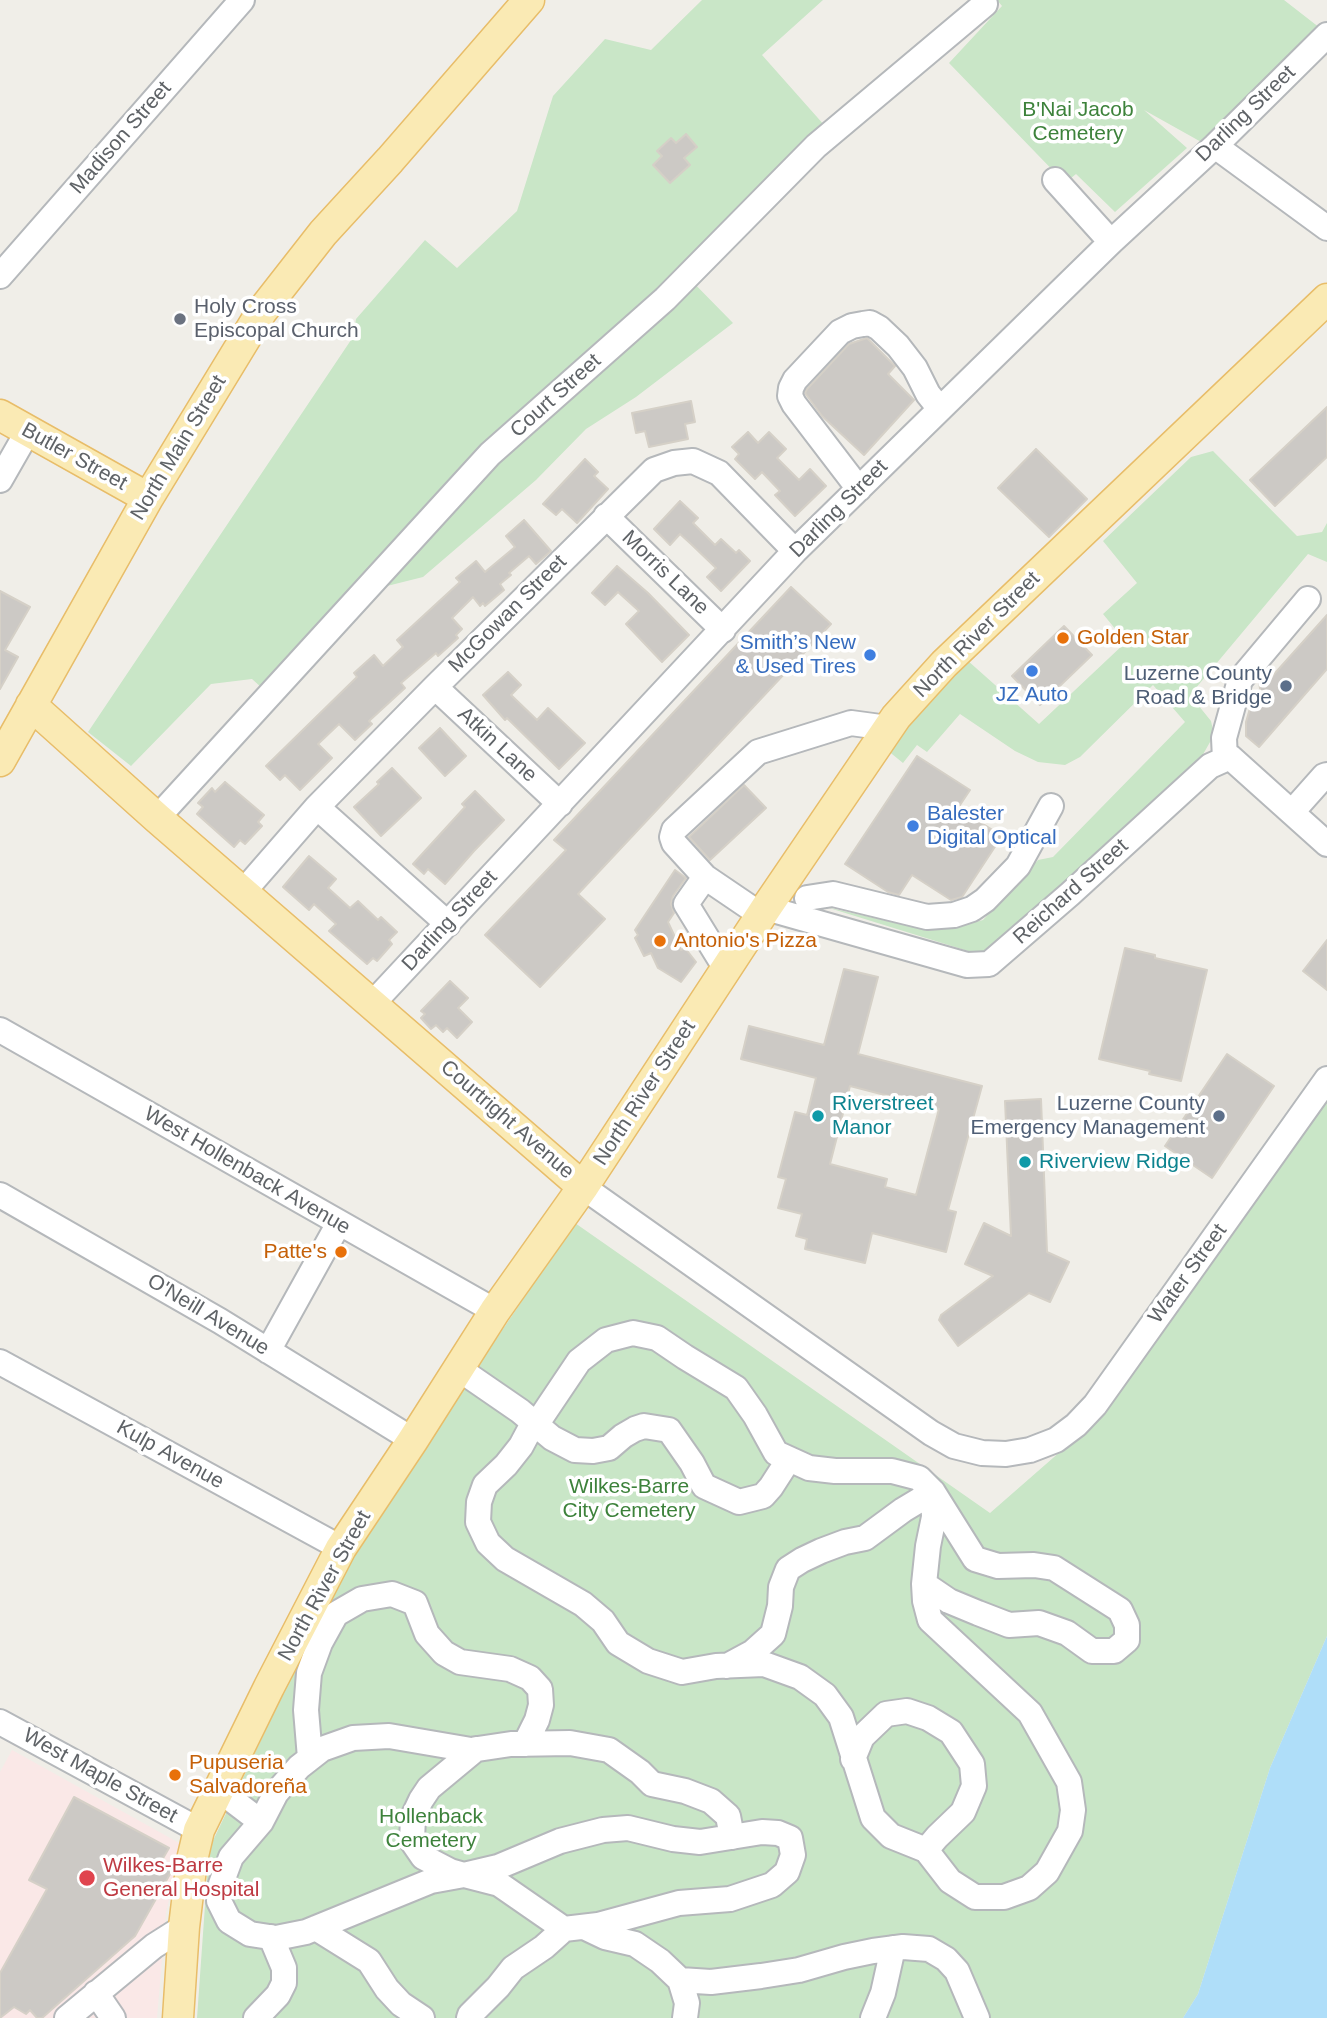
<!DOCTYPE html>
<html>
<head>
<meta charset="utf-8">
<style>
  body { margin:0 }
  canvas { display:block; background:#f0eee8 }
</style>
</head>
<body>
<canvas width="1327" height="2018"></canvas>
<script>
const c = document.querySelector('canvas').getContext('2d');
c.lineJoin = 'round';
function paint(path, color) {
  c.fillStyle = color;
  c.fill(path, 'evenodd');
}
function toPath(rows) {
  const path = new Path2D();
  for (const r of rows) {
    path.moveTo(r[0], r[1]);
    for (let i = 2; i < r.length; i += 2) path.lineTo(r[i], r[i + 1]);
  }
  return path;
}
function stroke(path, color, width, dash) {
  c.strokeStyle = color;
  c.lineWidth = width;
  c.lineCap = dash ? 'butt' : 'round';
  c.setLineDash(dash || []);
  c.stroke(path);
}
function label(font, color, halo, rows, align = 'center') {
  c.font = font + ' Helvetica,sans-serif';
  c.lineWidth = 7;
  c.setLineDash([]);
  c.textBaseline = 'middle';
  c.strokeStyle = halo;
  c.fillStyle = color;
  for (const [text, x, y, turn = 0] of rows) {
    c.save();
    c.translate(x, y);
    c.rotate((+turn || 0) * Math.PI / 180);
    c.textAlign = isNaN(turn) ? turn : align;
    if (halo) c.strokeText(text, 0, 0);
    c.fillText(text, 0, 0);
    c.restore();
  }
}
paint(toPath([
  [12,1750,181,1844,166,1913,157,2018,0,2018,0,1772]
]), '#fae8e7');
paint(toPath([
  [702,0,823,0,762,55,825,126,681,270,733,323,636,397,586,429,536,480,423,577,347,596,262,688,252,679,211,684,131,766,88,732,353,337,356,319,425,240,457,268,517,211,553,96,605,39,651,50],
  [997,0,1284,0,1320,28,1203,143,1144,110,1187,148,1115,212,1076,174,1065,183,949,63,1002,6],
  [1213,451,1297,536,1322,532,1327,523,1327,562,1308,554,1190,695,1211,721,1214,735,1197,765,984,956,826,907,926,930,961,926,983,920,1038,860,1053,857,1185,722,1153,685,1080,757,1065,765,1038,762,1015,751,960,714,927,752,917,745,903,763,887,750,906,718,967,660,1039,724,1126,642,1103,614,1137,583,1103,541,1191,457],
  [1327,1099,1327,1636,1270,1768,1198,1994,1183,2018,197,2018,209,1849,350,1554,575,1223,990,1513,1077,1437]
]), '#c9e6c7');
paint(toPath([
  [1327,1636,1327,2018,1183,2018,1198,1994,1270,1768]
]), '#afdef9');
const building = toPath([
  [686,134,697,147,684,158,690,165,670,183,653,165,662,156,657,151,671,138,676,143,686,134],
  [867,338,895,366,888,374,914,400,864,455,822,416,805,393,807,389,849,344,867,338],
  [691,401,695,422,685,424,688,439,649,447,645,431,636,433,632,413,691,401],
  [1327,407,1327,457,1275,506,1250,480,1327,407],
  [748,432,758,443,769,432,786,449,777,458,799,480,810,469,826,486,795,516,775,495,780,491,762,472,755,479,735,459,739,454,732,447,748,432],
  [1036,449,1087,499,1049,537,998,488,1036,449],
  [585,459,598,472,594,476,608,489,577,523,562,509,556,515,543,504,585,459],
  [680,501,698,518,693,523,715,545,721,539,736,553,739,550,750,561,721,591,707,577,716,568,691,544,680,534,670,545,654,529,680,501],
  [524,520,551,551,536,564,529,556,509,573,511,575,500,584,504,590,485,606,483,603,480,606,473,597,452,618,462,629,456,635,458,638,438,656,436,653,401,683,405,688,369,721,372,724,355,740,339,724,318,744,332,758,300,790,285,775,280,780,266,766,357,677,354,673,374,655,383,666,403,647,397,640,460,582,456,578,476,561,485,572,515,547,506,536,524,520],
  [617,566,648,593,689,635,662,662,626,624,639,611,618,592,605,605,592,593,617,566],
  [791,587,831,624,578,894,605,919,540,987,485,935,566,850,554,840,791,587],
  [0,591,30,607,5,650,18,657,0,689,0,591],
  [1327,615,1327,669,1259,747,1246,736,1246,722,1251,705,1260,689,1259,681,1262,676,1268,681,1327,615],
  [1064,626,1092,655,1040,705,1012,676,1064,626],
  [508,672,521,685,511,695,537,720,548,708,585,743,559,769,507,718,505,720,483,695,508,672],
  [440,728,466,756,445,776,419,748,440,728],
  [917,756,970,790,958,808,1002,836,962,897,951,900,912,875,899,895,888,892,845,864,917,756],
  [392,768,421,798,381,836,354,807,379,784,377,782,392,768],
  [225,782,264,815,258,822,262,826,245,844,240,840,234,847,197,814,203,807,198,803,212,788,215,792,225,782],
  [744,785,766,808,710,860,689,837,744,785],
  [475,791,504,820,474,851,445,884,428,869,424,874,413,864,465,807,462,804,475,791],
  [309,856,336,879,328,888,350,908,358,901,378,920,381,917,397,932,389,940,392,944,377,961,373,958,367,964,329,931,336,924,314,904,309,910,283,887,309,856],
  [675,870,686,878,673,896,671,904,674,913,668,922,681,950,685,948,696,962,681,982,658,968,651,953,644,956,635,938,638,935,635,930,675,870],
  [1327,940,1327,990,1303,971,1327,940],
  [1125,948,1155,955,1155,958,1207,970,1181,1081,1149,1074,1150,1071,1099,1059,1125,948],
  [844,969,878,977,858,1054,982,1086,948,1210,956,1212,946,1252,872,1233,865,1263,805,1249,807,1239,796,1236,802,1214,778,1208,786,1179,778,1177,795,1112,807,1115,816,1078,741,1059,749,1026,824,1045,844,969],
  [850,1086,939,1109,916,1195,885,1187,887,1179,830,1164,850,1086],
  [450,981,468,998,458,1008,472,1022,457,1038,447,1028,443,1032,436,1025,431,1029,421,1018,425,1014,421,1011,450,981],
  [1227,1054,1274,1086,1212,1178,1165,1146,1227,1054],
  [1041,1099,1047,1252,1069,1262,1050,1302,1029,1293,958,1346,939,1320,941,1315,993,1276,965,1264,984,1223,1011,1236,1005,1101,1041,1099],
  [74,1797,169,1848,162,1860,174,1867,135,1936,42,2018,37,2018,30,2010,26,2014,14,2007,0,2018,0,1973,47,1889,29,1880,74,1797]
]);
paint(building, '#ccc9c5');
stroke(building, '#d5d0c7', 2);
const minor = toPath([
  [1215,146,1327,228],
  [1055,180,1111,242],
  [0,276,242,0],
  [0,480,28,431],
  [859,489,794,404,790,396,791,388,795,380,840,332,852,326,863,324,870,323,879,328,898,346,915,368,928,394,940,409],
  [606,516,723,630],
  [435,687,560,804],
  [1225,759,1224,738,1240,680,1308,599],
  [317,807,448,924],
  [1292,812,1324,776,1327,775],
  [157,818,490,454,665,299,816,146,985,4],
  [705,877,674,843,672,837,674,830,758,752,851,723,888,728],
  [243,892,317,807,435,687,654,470,674,463,693,461,719,473,795,551],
  [807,898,833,894,927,917,954,915,972,909,985,900,1018,866,1051,806],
  [766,908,967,965,989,964,1070,894,1210,766,1230,757,1327,844],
  [726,969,686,904,705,877,761,915],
  [373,1003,795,551,1111,242,1215,146,1327,35],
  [0,1030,495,1311],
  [583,1187,931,1433,954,1446,982,1453,1006,1454,1030,1450,1056,1440,1076,1425,1095,1405,1327,1079],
  [0,1195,220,1321,413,1440],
  [268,1351,339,1223],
  [0,1362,341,1548],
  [459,1369,520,1411,552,1438,575,1450,593,1451,609,1448,623,1436,635,1429,644,1426,669,1430,692,1463,704,1486,739,1502,763,1496,771,1487,789,1459],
  [727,1666,753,1652,773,1634,780,1606,781,1587,788,1569,802,1560,821,1551,845,1542,865,1538,903,1510,933,1492,934,1517,928,1546,924,1584,925,1601,930,1620,1030,1713,1069,1782,1073,1810,1070,1831,1047,1872,1029,1888,1004,1897,975,1897,950,1881,926,1850,891,1836,873,1818,841,1717,825,1695,800,1677,764,1664,716,1666,682,1672,648,1661,618,1643,603,1621,583,1604,505,1559,488,1543,478,1522,479,1502,485,1485,506,1465,521,1446,529,1431,536,1425,579,1361,606,1340,633,1333,657,1338,685,1357,736,1388,755,1415,776,1453,809,1468,835,1471,892,1471,919,1478,933,1492,975,1559,998,1566,1034,1565,1054,1568,1120,1610,1127,1625,1127,1640,1114,1651,1092,1651,1067,1633,1039,1623,1009,1625,978,1613,949,1601,924,1584],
  [0,1722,199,1830],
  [310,1758,306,1710,309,1673,320,1643,336,1614,362,1599,392,1594,415,1603,427,1634,444,1653,460,1662,510,1669,530,1678,540,1689,541,1705,537,1720,525,1744],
  [853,1759,862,1737,886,1714,907,1711,928,1718,951,1732,972,1764,974,1786,963,1812,937,1837,926,1850],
  [219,1790,261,1822,276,1793,299,1767,322,1749,353,1738,389,1736,471,1750,511,1744,570,1743,609,1750,640,1772,652,1784,685,1791,711,1801,728,1816,732,1837],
  [261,1822,231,1857,221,1884,219,1901,229,1921,250,1934,276,1938,306,1932,431,1881,464,1875,498,1867,560,1841,603,1830,628,1828,673,1839,700,1842,762,1832,778,1833,790,1838,793,1855,787,1872,772,1885,730,1899,679,1903,598,1925,564,1929,499,1884,464,1875,450,1871,423,1857,412,1841,413,1817,421,1800,429,1788,476,1749],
  [584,1927,605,1937,635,1944,660,1961,680,1980,687,2003,685,2018],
  [316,1928,369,1961,387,1989,401,2004,422,2018],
  [680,1980,711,1982,761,1976,799,1970,844,1957,873,1951,903,1947,929,1949,946,1959,957,1971,977,2018],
  [96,1993,113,2018],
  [67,2018,154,1946,184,1927],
  [256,2018,278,1995,284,1983,284,1968,271,1937],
  [469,2018,470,2015,498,1987,513,1968,544,1947,564,1929],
  [873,2018,883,1993,893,1948]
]);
const major = toPath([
  [0,415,148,498],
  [31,705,157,818,583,1187],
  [0,761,148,498,262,311,323,233,390,160,529,0],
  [178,2018,184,1927,192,1860,199,1830,269,1687,341,1548,413,1440,495,1311,583,1187,766,908,896,717,944,664,1327,299]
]);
stroke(minor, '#b5b8bb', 28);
stroke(major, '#e8bd69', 33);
stroke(minor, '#fff', 24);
stroke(major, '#faeab4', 30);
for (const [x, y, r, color] of [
  [180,319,7,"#6b7280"],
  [1063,638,7,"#e8710a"],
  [870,655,7,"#3f7fe0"],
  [1032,671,7,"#3f7fe0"],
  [1286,686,7,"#5c6f8a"],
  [913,826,7,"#3f7fe0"],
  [660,941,7,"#e8710a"],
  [818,1116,7,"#0f9aa8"],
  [1219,1116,7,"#5c6f8a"],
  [1025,1162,7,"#0f9aa8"],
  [341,1252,7,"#e8710a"],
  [175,1775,7,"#e8710a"],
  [87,1878,9,"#e0444e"]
]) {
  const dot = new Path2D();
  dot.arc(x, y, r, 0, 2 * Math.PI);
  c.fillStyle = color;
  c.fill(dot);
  stroke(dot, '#fff', 2.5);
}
label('21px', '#3d823b', '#fff', [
  ["B'Nai Jacob",1078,110],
  ["Cemetery",1078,134],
  ["Wilkes-Barre",629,1487],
  ["City Cemetery",629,1511],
  ["Hollenback",431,1817],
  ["Cemetery",431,1841]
]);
label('21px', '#5f6367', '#fff', [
  ["Darling Street",1246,114,-44],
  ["Madison Street",121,138,-49],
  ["Court Street",556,396,-42],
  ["North Main Street",179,448,-59],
  ["Butler Street",74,457,29],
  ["Darling Street",839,509,-45],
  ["Morris Lane",665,573,44],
  ["McGowan Street",508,614,-45],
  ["North River Street",977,635,-45],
  ["Atkin Lane",497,745,43],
  ["Reichard Street",1071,892,-42],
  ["Darling Street",450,921,-47],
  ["North River Street",645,1093,-57],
  ["Courtright Avenue",507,1120,41],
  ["West Hollenback Avenue",247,1171,30],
  ["Water Street",1188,1274,-54],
  ["O'Neill Avenue",208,1315,31],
  ["Kulp Avenue",170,1455,29],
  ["North River Street",325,1586,-61],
  ["West Maple Street",100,1776,29]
]);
label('21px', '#5b616d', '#fff', [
  ["Holy Cross",194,307],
  ["Episcopal Church",194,331]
], 'left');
label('21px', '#c56008', '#fff', [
  ["Golden Star",1077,638],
  ["Antonio's Pizza",674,941],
  ["Patte's",327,1252,"right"],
  ["Pupuseria",189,1763],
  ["Salvadoreña",189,1787]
], 'left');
label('21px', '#366cbe', '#fff', [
  ["Smith’s New",856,643],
  ["& Used Tires",856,667],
  ["JZ Auto",1032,695,"center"],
  ["Balester",927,814,"left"],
  ["Digital Optical",927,838,"left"]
], 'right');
label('21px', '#4e5e75', '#fff', [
  ["Luzerne County",1272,674],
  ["Road & Bridge",1272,698],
  ["Luzerne County",1205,1104],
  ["Emergency Management",1205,1128]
], 'right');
label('21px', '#0d838f', '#fff', [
  ["Riverstreet",832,1104],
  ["Manor",832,1128],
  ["Riverview Ridge",1039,1162]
], 'left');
label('21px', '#be3a42', '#fff', [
  ["Wilkes-Barre",103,1866],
  ["General Hospital",103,1890]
], 'left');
</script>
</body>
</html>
